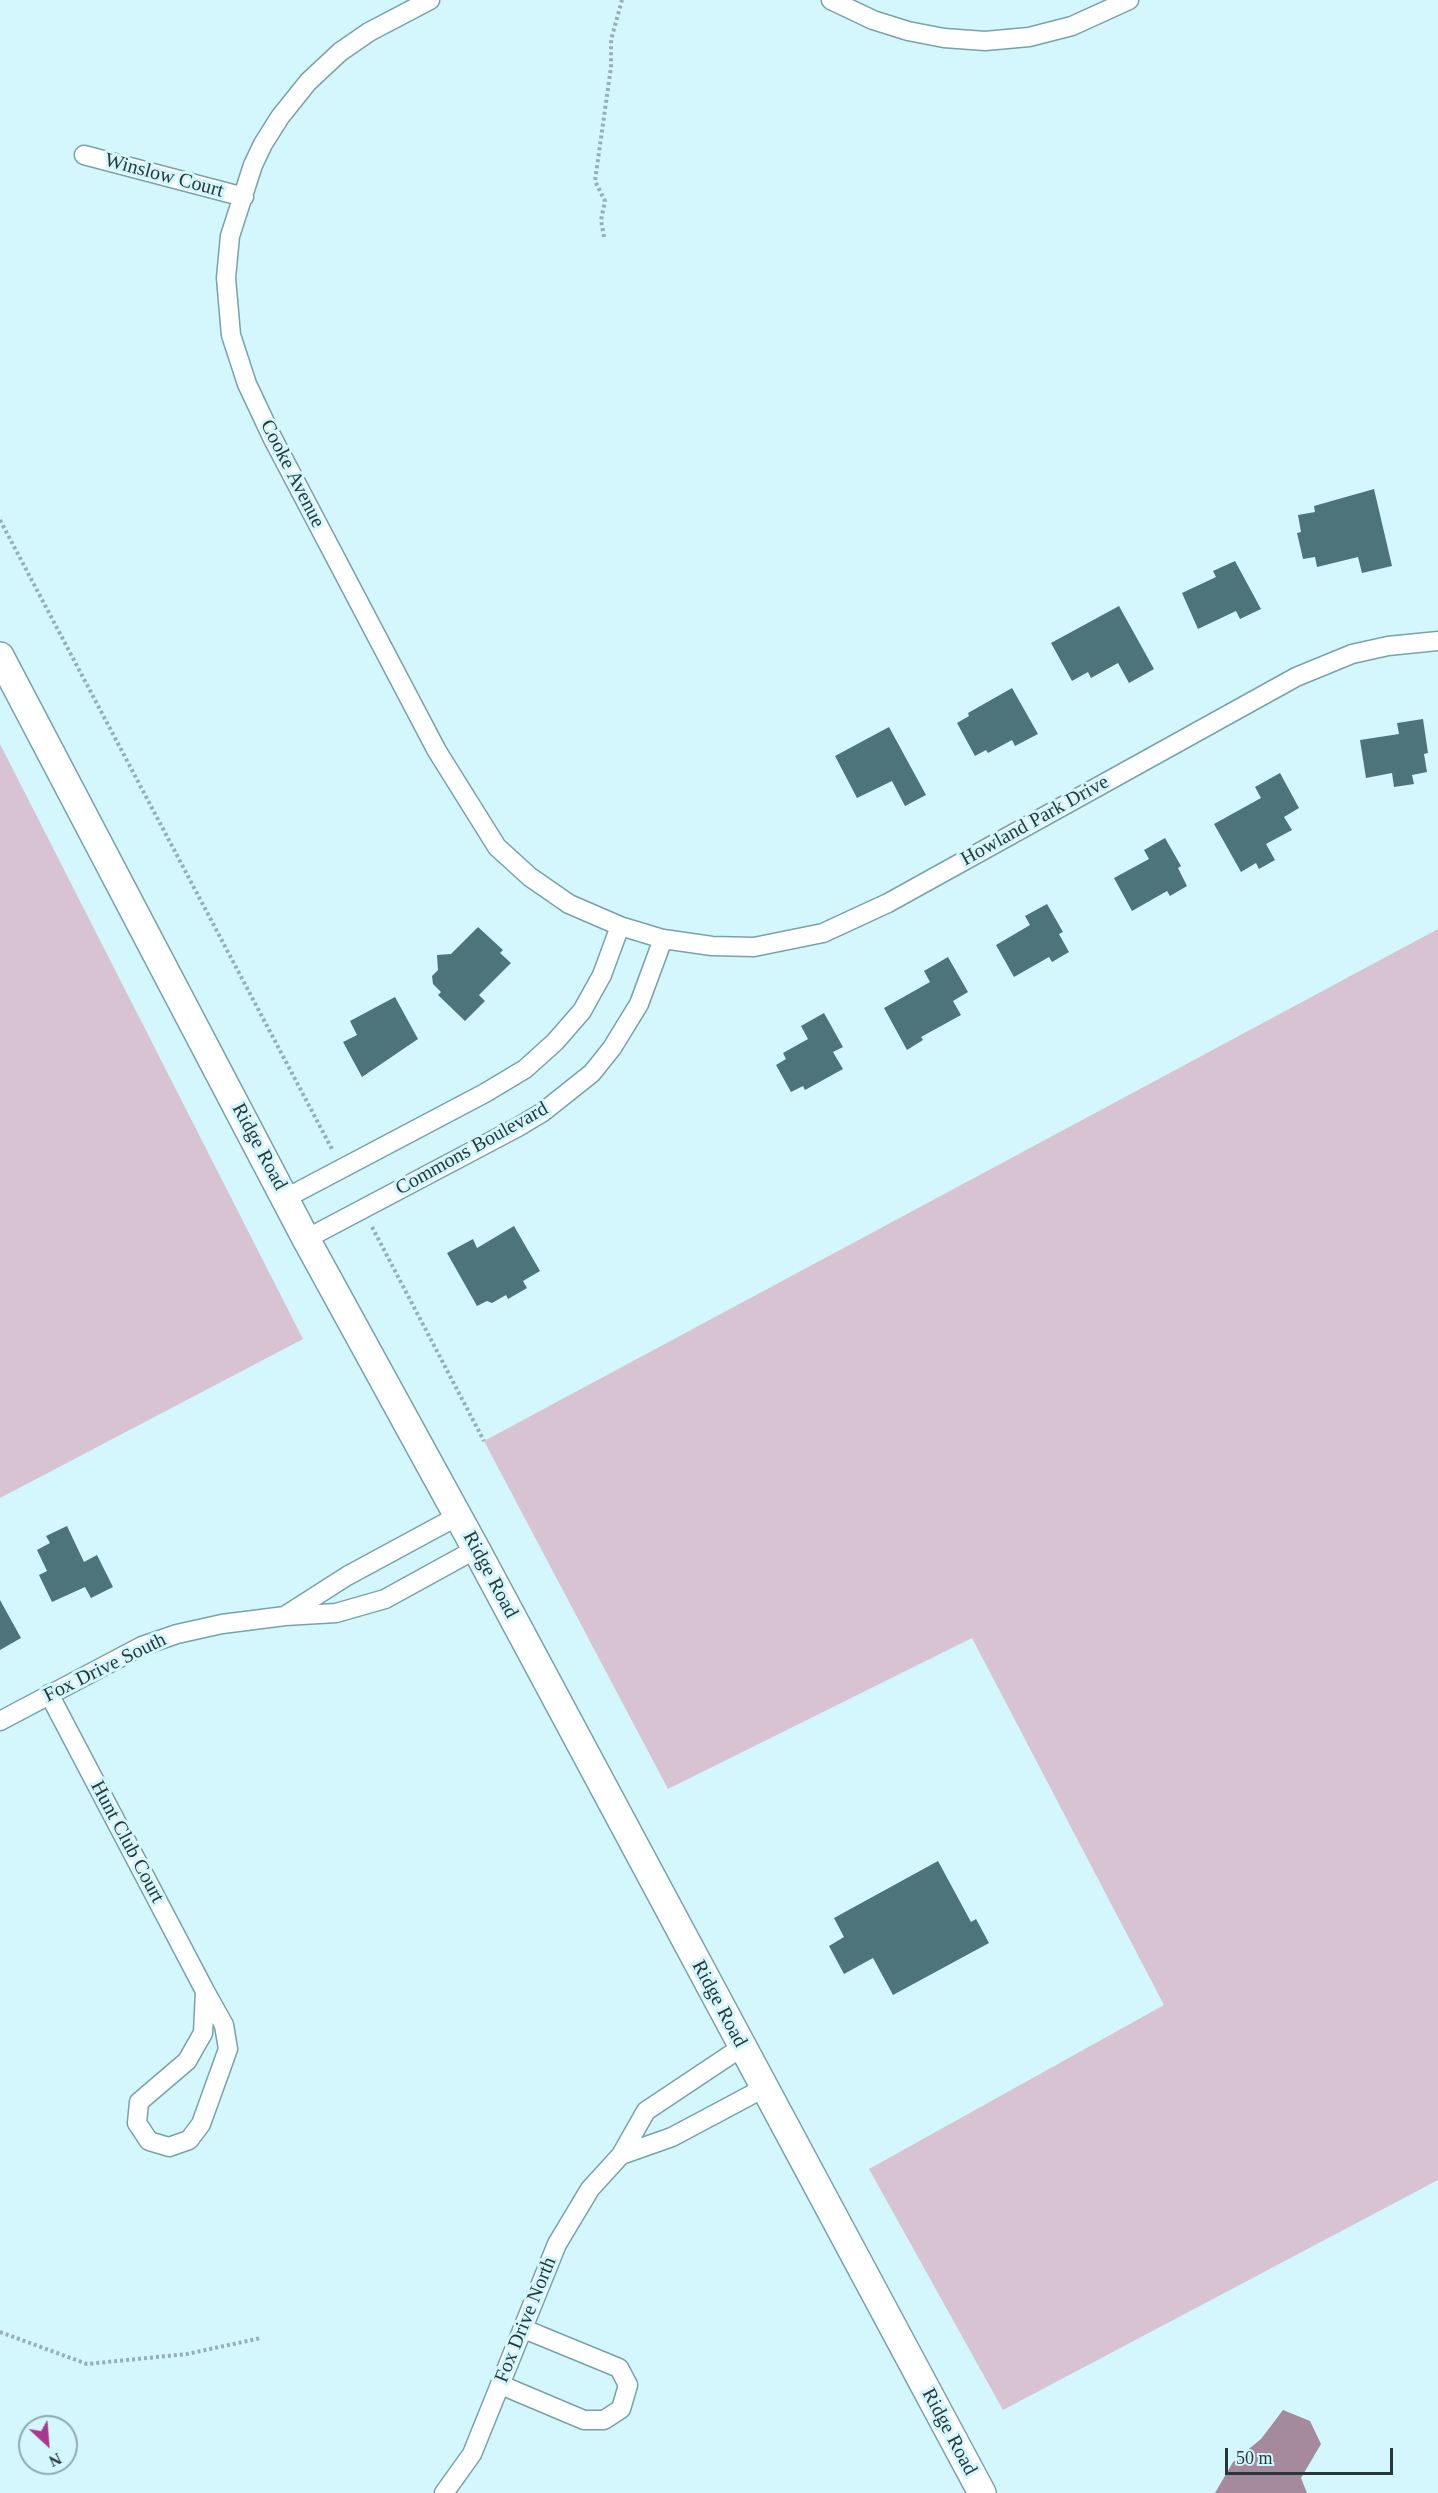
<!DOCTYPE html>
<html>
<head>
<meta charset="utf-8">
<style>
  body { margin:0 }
  #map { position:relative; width:1438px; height:2493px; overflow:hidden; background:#d4f7fd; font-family:Georgia,serif }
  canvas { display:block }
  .north { position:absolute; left:18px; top:2415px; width:60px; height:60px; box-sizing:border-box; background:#d4f7fd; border:2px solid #8fabaf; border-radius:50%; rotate:154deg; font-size:16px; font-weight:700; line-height:24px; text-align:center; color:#27383b }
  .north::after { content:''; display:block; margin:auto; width:21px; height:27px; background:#a93792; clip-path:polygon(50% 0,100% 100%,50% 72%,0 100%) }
  .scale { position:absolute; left:1225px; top:2448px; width:168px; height:27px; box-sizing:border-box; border:3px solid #27383b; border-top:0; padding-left:8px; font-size:18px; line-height:21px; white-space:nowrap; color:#27383b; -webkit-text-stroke:4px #d4f7fd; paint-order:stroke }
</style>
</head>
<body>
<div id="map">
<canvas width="1438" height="2493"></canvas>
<div class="north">N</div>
<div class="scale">50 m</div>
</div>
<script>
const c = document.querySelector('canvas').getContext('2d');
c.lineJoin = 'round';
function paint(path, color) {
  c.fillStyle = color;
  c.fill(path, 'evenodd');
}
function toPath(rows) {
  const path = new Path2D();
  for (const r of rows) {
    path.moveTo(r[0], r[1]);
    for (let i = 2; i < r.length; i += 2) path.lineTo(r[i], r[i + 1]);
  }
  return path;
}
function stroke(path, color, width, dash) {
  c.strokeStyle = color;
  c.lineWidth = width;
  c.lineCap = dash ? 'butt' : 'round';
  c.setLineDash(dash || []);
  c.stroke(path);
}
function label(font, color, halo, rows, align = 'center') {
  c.font = font + ' Georgia,serif';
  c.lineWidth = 6;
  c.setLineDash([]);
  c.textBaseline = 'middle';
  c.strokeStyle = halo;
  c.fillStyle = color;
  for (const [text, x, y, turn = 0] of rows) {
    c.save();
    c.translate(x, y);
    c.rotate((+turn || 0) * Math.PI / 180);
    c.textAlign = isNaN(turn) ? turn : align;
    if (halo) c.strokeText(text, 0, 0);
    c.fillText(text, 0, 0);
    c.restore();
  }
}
paint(toPath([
  [0,744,303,1339,0,1498],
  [1438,929,1438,2180,1003,2410,869,2169,1164,2005,972,1638,668,1789,484,1441]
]), '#d7c3d1');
paint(toPath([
  [1283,2410,1310,2421,1321,2444,1301,2478,1307,2493,1215,2493,1233,2462,1261,2439]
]), '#a5899d');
paint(toPath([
  [1374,489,1392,566,1362,573,1358,557,1317,567,1315,557,1303,559,1297,533,1301,532,1298,515,1315,512,1314,506],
  [1235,561,1261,609,1240,619,1236,611,1198,629,1182,593,1216,577,1213,571],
  [1119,606,1154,669,1129,683,1118,663,1091,678,1088,672,1072,681,1051,643],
  [1012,688,1038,734,1015,746,1012,740,988,753,986,750,975,756,957,723,969,716,968,713],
  [1423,719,1428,753,1424,754,1427,772,1412,775,1414,784,1394,787,1392,773,1366,778,1360,740,1399,734,1397,723],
  [889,727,926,795,905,806,892,781,857,798,835,756],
  [1280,773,1299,808,1284,817,1292,830,1266,844,1275,860,1259,869,1256,863,1241,872,1214,824,1261,798,1255,787],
  [1165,838,1181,866,1178,868,1187,886,1170,896,1167,891,1132,911,1114,878,1149,859,1144,850],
  [1047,904,1063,932,1059,934,1069,952,1052,962,1049,957,1014,977,996,945,1030,925,1025,916],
  [478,927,503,950,500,953,511,963,479,995,485,1001,465,1021,438,995,441,992,433,984,432,976,438,970,437,955,451,954],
  [948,957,968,992,953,1001,961,1015,921,1037,923,1040,907,1050,884,1008,930,982,924,971],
  [395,997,418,1039,362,1077,343,1042,357,1035,350,1021],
  [824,1013,843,1047,833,1052,843,1069,805,1090,803,1086,791,1092,776,1065,786,1059,783,1053,808,1039,801,1026],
  [514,1226,540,1271,523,1281,527,1288,508,1299,506,1295,492,1303,487,1301,477,1306,447,1253,473,1239,477,1248],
  [67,1526,84,1562,97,1555,113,1587,91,1598,85,1587,52,1602,39,1575,47,1571,37,1550,50,1543,46,1536],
  [0,1600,21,1638,0,1650],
  [938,1861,971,1922,976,1919,989,1943,893,1995,873,1958,844,1974,829,1946,844,1937,834,1918]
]), '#4e747b');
const street = toPath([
  [430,0,369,32,340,52,308,82,280,117,263,144,253,165,230,236,226,278,231,335,247,384,272,437,437,751,497,847,530,877,569,904,620,926,663,939,712,946,754,947,823,933,888,903,1296,677,1352,654,1388,646,1438,641],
  [831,0,873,20,908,31,944,38,985,41,1029,37,1072,26,1129,0],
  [84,155,244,197],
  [286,1198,485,1093,525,1069,555,1042,582,1011,602,975,620,926],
  [306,1239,518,1127,543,1112,592,1073,612,1048,639,1004,663,939],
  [286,1615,347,1576,458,1516],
  [49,1694,205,1991,203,2033,187,2061,139,2102,137,2123,149,2141,169,2147,189,2140,201,2124,228,2049,224,2025,205,1991],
  [0,1721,142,1646,177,1634,222,1624,285,1616,336,1613,385,1599,476,1549],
  [621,2155,672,2137,764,2088],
  [501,2385,584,2420,604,2420,621,2409,628,2385,619,2368,524,2329],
  [444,2493,472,2454,557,2244,590,2189,621,2155,646,2111,742,2047]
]);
const secondary = toPath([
  [0,656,306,1239,476,1549,982,2493]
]);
stroke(street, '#78a2a9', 21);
stroke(secondary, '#78a2a9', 30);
stroke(toPath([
  [604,237,601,220,605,201,595,181,611,67,611,40,622,0],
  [0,520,333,1151],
  [372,1227,484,1441],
  [0,2332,87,2364,187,2354,261,2338]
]), '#94b0b5', 4, [3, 3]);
stroke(street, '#fff', 18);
stroke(secondary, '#fff', 27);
label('20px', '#27383b', '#d4f7fd', [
  ["Winslow Court",164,176,15],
  ["Cooke Avenue",292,474,63],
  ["Howland Park Drive",1035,821,-29],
  ["Ridge Road",259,1147,62],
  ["Commons Boulevard",472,1149,-29],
  ["Ridge Road",490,1575,62],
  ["Fox Drive South",105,1668,-26],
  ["Hunt Club Court",127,1842,62],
  ["Ridge Road",719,2004,62],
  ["Fox Drive North",526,2320,-68],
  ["Ridge Road",949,2432,62]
]);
</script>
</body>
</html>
